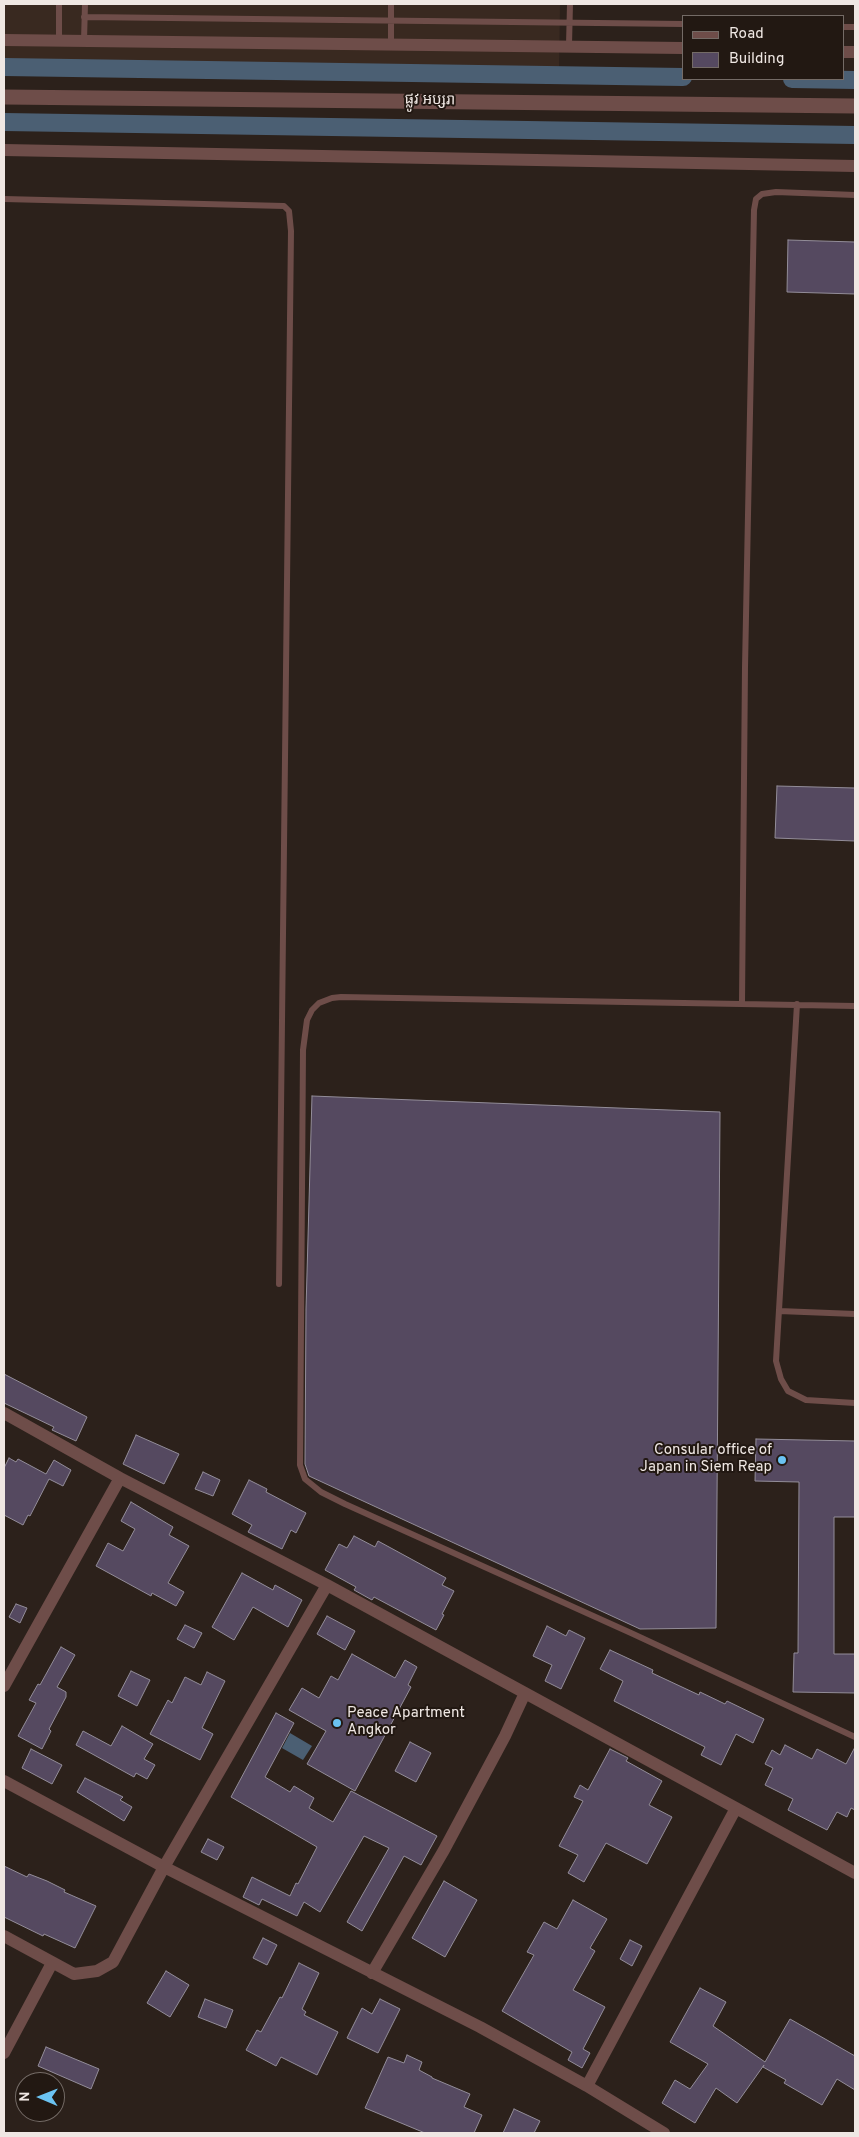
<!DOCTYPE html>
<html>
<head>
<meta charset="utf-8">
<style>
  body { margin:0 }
  #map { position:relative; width:859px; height:2137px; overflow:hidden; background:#2c211b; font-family:Overpass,sans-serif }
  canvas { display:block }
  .frame { position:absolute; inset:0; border:5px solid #efe7e3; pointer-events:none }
  .legend { position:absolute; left:682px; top:15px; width:162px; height:65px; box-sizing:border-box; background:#221812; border:1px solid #746b66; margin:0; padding:6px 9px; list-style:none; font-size:15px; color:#efe7e3 }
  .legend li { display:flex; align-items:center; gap:10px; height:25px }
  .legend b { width:25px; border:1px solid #746b66 }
  .north { position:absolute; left:15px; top:2072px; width:50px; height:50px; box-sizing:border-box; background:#221812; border:1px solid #746b66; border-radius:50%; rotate:271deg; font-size:14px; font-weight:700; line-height:20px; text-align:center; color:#efe7e3 }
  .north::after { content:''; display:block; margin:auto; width:18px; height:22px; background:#6bc3f2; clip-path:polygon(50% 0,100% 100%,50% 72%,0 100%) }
</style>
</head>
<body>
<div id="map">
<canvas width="859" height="2137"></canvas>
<div class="frame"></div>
<ul class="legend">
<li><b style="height:6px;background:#6e4d49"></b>Road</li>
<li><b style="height:14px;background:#554960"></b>Building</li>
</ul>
<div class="north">N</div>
</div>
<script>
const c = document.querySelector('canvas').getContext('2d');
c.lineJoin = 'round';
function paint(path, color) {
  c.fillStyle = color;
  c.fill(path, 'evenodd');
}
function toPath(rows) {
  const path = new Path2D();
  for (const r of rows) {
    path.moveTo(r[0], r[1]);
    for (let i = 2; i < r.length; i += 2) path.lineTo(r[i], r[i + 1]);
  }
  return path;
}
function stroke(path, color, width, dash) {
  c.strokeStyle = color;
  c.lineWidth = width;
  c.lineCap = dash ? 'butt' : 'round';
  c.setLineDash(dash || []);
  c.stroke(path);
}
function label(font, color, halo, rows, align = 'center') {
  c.font = font + ' Overpass,"Noto Sans Khmer",sans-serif';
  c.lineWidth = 4;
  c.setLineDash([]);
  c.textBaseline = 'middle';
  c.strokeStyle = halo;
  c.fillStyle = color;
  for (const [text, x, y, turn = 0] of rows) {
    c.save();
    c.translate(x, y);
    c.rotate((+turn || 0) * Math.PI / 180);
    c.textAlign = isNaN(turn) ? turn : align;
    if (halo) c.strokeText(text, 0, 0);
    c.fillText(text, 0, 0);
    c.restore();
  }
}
paint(toPath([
  [4,4,560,4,559,72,4,62]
]), '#392920');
paint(toPath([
  [290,1733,312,1746,303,1760,282,1748]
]), '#4b5f73');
stroke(toPath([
  [4,67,683,77],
  [792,79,855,80],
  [4,122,855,135]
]), '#4b5f73', 18);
const building = toPath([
  [788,240,855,242,855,294,787,292,788,240],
  [777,786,855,788,855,841,775,838,777,786],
  [312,1096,720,1112,716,1628,640,1629,309,1476,305,1464,306,1309,312,1096],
  [4,1374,87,1417,76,1441,52,1430,54,1427,4,1403,4,1374],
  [136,1435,179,1454,164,1484,123,1464,136,1435],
  [756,1439,855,1441,855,1517,834,1517,834,1654,855,1654,855,1693,793,1692,794,1653,798,1653,799,1482,755,1481,756,1439],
  [9,1458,16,1462,18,1459,46,1474,54,1460,71,1470,63,1486,49,1479,30,1516,28,1515,23,1525,4,1515,4,1468,9,1458],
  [203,1472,220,1480,213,1496,195,1489,203,1472],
  [249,1480,267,1489,266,1492,306,1513,296,1533,291,1530,282,1549,248,1532,252,1525,232,1514,249,1480],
  [131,1502,173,1527,169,1535,189,1546,168,1583,184,1592,176,1606,152,1593,151,1596,96,1566,108,1543,123,1551,135,1529,121,1521,131,1502],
  [354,1536,375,1547,378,1541,446,1578,442,1585,454,1591,442,1614,444,1615,436,1630,374,1597,372,1600,354,1590,356,1587,325,1570,339,1544,347,1548,354,1536],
  [242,1573,273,1590,275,1585,302,1600,288,1627,253,1607,234,1640,212,1627,242,1573],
  [16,1604,27,1608,20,1623,9,1617,16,1604],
  [327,1616,355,1631,345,1650,317,1634,327,1616],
  [185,1625,202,1633,194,1648,177,1639,185,1625],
  [547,1626,566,1636,569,1630,585,1638,561,1689,545,1681,552,1665,533,1656,547,1626],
  [61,1647,75,1655,57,1687,66,1692,66,1697,49,1729,51,1731,42,1749,18,1736,36,1703,29,1700,38,1684,40,1685,61,1647],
  [610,1650,653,1670,652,1673,699,1695,700,1692,725,1704,727,1701,764,1719,753,1743,736,1734,721,1765,701,1755,705,1747,614,1701,623,1681,600,1669,610,1650],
  [352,1654,395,1678,405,1660,417,1667,408,1685,411,1687,355,1791,307,1764,326,1731,289,1710,302,1688,319,1698,331,1676,338,1680,352,1654],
  [131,1671,150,1680,137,1706,118,1696,131,1671],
  [207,1672,225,1681,202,1728,213,1734,200,1760,150,1734,168,1700,172,1703,185,1677,201,1685,207,1672],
  [276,1713,294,1723,265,1777,290,1792,294,1786,314,1798,309,1808,333,1822,351,1791,437,1836,421,1865,404,1856,362,1931,347,1922,389,1848,364,1836,320,1912,304,1902,297,1916,262,1899,259,1905,243,1897,252,1877,290,1896,296,1883,298,1884,317,1847,231,1797,276,1713],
  [122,1726,153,1744,144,1759,155,1765,147,1779,136,1773,134,1777,76,1745,83,1731,111,1746,122,1726],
  [410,1742,431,1753,416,1782,395,1771,410,1742],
  [785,1745,812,1759,817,1749,846,1764,855,1747,855,1810,851,1808,847,1817,837,1812,827,1830,788,1810,793,1799,765,1785,773,1768,765,1764,772,1750,780,1755,785,1745],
  [31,1749,62,1765,52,1784,22,1768,31,1749],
  [610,1749,628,1758,626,1761,662,1781,649,1805,672,1817,647,1864,606,1843,584,1882,568,1873,578,1855,559,1846,583,1801,574,1797,580,1785,588,1790,610,1749],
  [85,1778,123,1797,120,1800,132,1807,124,1821,77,1792,85,1778],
  [208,1839,224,1847,217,1860,201,1852,208,1839],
  [4,1866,27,1877,29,1874,47,1881,65,1890,64,1892,96,1906,75,1948,44,1934,43,1936,4,1917,4,1866],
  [444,1881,477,1900,445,1957,412,1938,444,1881],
  [573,1900,607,1919,590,1948,595,1951,573,1990,605,2007,583,2049,590,2053,582,2068,568,2060,572,2052,502,2011,534,1955,527,1952,544,1922,557,1929,573,1900],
  [263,1938,277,1945,267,1965,253,1958,263,1938],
  [630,1940,642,1946,632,1966,620,1959,630,1940],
  [299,1963,319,1973,302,2009,306,2012,304,2015,338,2032,317,2075,281,2057,276,2066,246,2050,257,2030,261,2032,280,1997,282,1998,299,1963],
  [166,1971,189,1985,170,2017,147,2003,166,1971],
  [700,1988,726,2002,713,2026,765,2062,790,2019,855,2056,855,2090,837,2079,822,2105,784,2083,786,2080,763,2067,764,2065,737,2103,716,2088,695,2123,662,2103,675,2080,690,2089,708,2064,670,2042,700,1988],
  [205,1999,233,2010,226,2028,198,2017,205,1999],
  [380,1999,400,2009,378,2053,347,2038,362,2008,372,2014,380,1999],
  [46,2047,99,2069,91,2089,38,2066,46,2047],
  [407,2055,422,2062,419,2070,432,2077,432,2078,470,2094,464,2107,482,2115,474,2133,425,2133,365,2108,388,2057,404,2063,407,2055],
  [514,2109,540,2121,534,2133,503,2133,514,2109]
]);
paint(building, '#554960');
stroke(building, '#938d99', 1);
stroke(toPath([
  [59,4,59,41],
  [84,17,683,24],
  [843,27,855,27],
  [84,41,85,4],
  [391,44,391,4],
  [569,45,570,4],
  [4,199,284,206,289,211,291,231,279,1284],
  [742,1003,745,667,754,210,756,199,762,194,776,192,855,195],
  [797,1004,776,1361,781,1379,788,1391,806,1400,855,1403],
  [855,1006,341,997,332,998,319,1003,312,1010,307,1020,303,1050,300,1465,305,1479,321,1492,345,1504,631,1633,855,1737],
  [779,1311,855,1314]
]), '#6e4d49', 6);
stroke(toPath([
  [4,40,683,48],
  [843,52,855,52],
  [4,150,855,166],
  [4,1413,120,1478,327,1585,855,1873],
  [4,1686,120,1478],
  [4,1781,164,1867,480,2027,587,2086,664,2133],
  [4,1936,74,1974,97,1971,113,1962,164,1867,327,1585],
  [372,1973,444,1850,505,1736,525,1693],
  [4,2053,52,1963],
  [587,2086,736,1808]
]), '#6e4d49', 12);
stroke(toPath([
  [4,97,855,106]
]), '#6e4d49', 15);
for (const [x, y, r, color] of [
  [782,1460,5,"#6bc3f2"],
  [337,1723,5,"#6bc3f2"]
]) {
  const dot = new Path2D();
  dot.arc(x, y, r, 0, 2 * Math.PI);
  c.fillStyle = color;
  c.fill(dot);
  stroke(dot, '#221812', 2);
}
label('15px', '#efe7e3', '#221812', [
  ["ផ្លូវ អប្សរា",430,101,1]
]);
label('15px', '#efe7e3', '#221812', [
  ["Consular office of",772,1451],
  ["Japan in Siem Reap",772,1468],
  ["Peace Apartment",347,1714,"left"],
  ["Angkor",347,1731,"left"]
], 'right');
</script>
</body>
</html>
